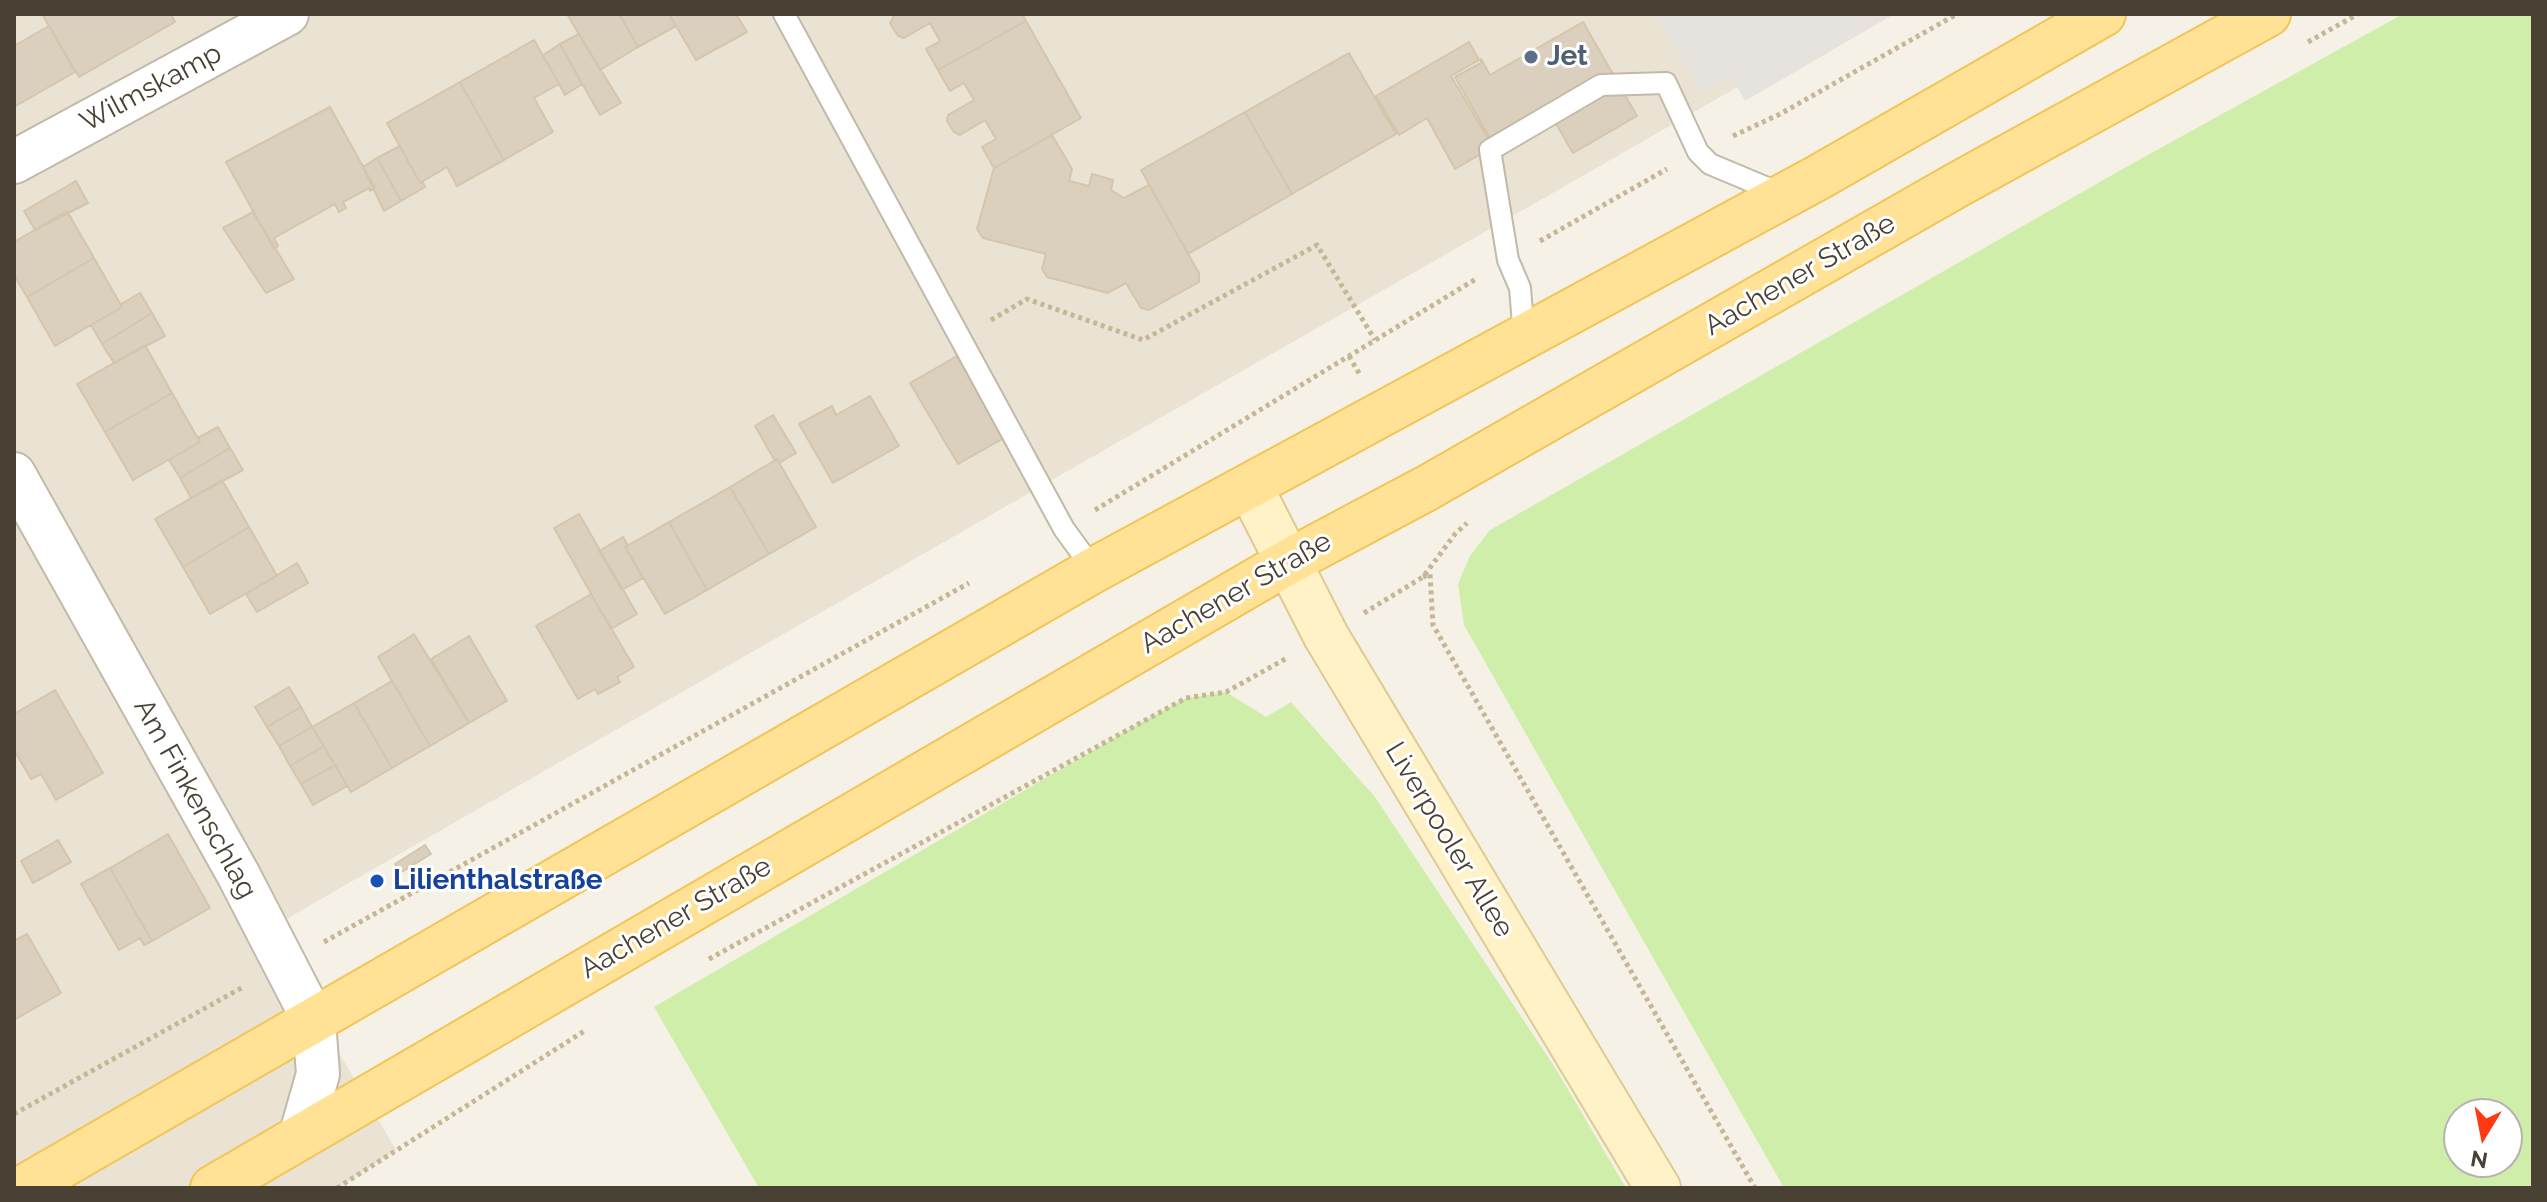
<!DOCTYPE html>
<html>
<head>
<meta charset="utf-8">
<style>
  body { margin:0 }
  #map { position:relative; width:2547px; height:1202px; overflow:hidden; background:#f5f1e6; font-family:Raleway,sans-serif }
  canvas { display:block }
  .frame { position:absolute; inset:0; border:16px solid #494134; pointer-events:none }
  .north { position:absolute; left:2443px; top:1098px; width:80px; height:80px; box-sizing:border-box; background:#fff; border:2px solid #b6b3ae; border-radius:50%; rotate:190deg; font-size:22px; font-weight:700; line-height:32px; text-align:center; color:#494134 }
  .north::after { content:''; display:block; margin:auto; width:28px; height:36px; background:#ff3a13; clip-path:polygon(50% 0,100% 100%,50% 72%,0 100%) }
</style>
</head>
<body>
<div id="map">
<canvas width="2547" height="1202"></canvas>
<div class="frame"></div>
<div class="north">N</div>
</div>
<script>
const c = document.querySelector('canvas').getContext('2d');
c.lineJoin = 'round';
function paint(path, color) {
  c.fillStyle = color;
  c.fill(path, 'evenodd');
}
function toPath(rows) {
  const path = new Path2D();
  for (const r of rows) {
    path.moveTo(r[0], r[1]);
    for (let i = 2; i < r.length; i += 2) path.lineTo(r[i], r[i + 1]);
  }
  return path;
}
function stroke(path, color, width, dash) {
  c.strokeStyle = color;
  c.lineWidth = width;
  c.lineCap = dash ? 'butt' : 'round';
  c.setLineDash(dash || []);
  c.stroke(path);
}
function label(font, color, halo, rows, align = 'center') {
  c.font = font + ' Raleway,sans-serif';
  c.lineWidth = 6;
  c.setLineDash([]);
  c.textBaseline = 'middle';
  c.strokeStyle = halo;
  c.fillStyle = color;
  for (const [text, x, y, turn = 0] of rows) {
    c.save();
    c.translate(x, y);
    c.rotate((+turn || 0) * Math.PI / 180);
    c.textAlign = isNaN(turn) ? turn : align;
    if (halo) c.strokeText(text, 0, 0);
    c.fillText(text, 0, 0);
    c.restore();
  }
}
paint(toPath([
  [14,14,1865,14,267,930,396,1150,338,1188,14,1188]
]), '#eae3d4');
paint(toPath([
  [2403,14,2533,14,2533,1188,1784,1188,1464,625,1458,584,1470,556,1490,530,2128,166],
  [2459,1114,2507,1114,2507,1162,2459,1162],
  [1226,692,1266,717,1291,702,1375,797,1554,1066,1626,1188,759,1188,654,1007,1138,724,1186,698]
]), '#cfeeaa');
paint(toPath([
  [1656,14,1889,14,1891,16,1745,101,1731,77,1701,92]
]), '#e6e3df');
const building = toPath([
  [42,14,171,14,175,22,79,77,42,14],
  [567,14,619,14,638,47,600,70,567,14],
  [619,14,669,14,676,26,638,47,619,14],
  [669,14,736,14,747,32,696,60,669,14],
  [895,14,1022,14,1026,21,938,70,926,49,940,41,930,23,904,38,898,36,890,23,895,14],
  [1026,21,1081,118,994,168,982,147,996,139,985,120,960,135,954,132,947,121,948,115,974,100,964,83,950,91,938,70,1026,21],
  [1583,22,1637,116,1573,153,1551,115,1495,147,1455,77,1481,63,1481,59,1490,75,1583,22],
  [49,26,75,72,14,107,14,46,49,26],
  [579,34,621,103,600,115,560,44,579,34],
  [534,40,559,84,534,98,553,132,504,160,460,82,534,40],
  [1469,42,1479,60,1451,76,1493,147,1455,169,1427,118,1399,135,1376,96,1469,42],
  [560,44,582,84,565,95,543,55,560,44],
  [1349,53,1396,134,1292,194,1245,112,1349,53],
  [460,82,504,160,457,186,447,167,420,183,387,123,460,82],
  [330,107,375,188,370,191,369,188,343,202,346,208,339,212,335,204,274,238,278,246,274,249,226,162,330,107],
  [1245,112,1292,194,1188,254,1141,170,1245,112],
  [1052,135,1072,169,1069,181,1089,186,1092,174,1113,180,1111,190,1124,198,1149,185,1199,273,1199,282,1149,310,1141,308,1126,283,1108,293,1047,277,1042,269,1046,254,983,238,977,229,994,168,1052,135],
  [400,146,420,183,422,181,425,187,401,201,377,158,400,146],
  [377,158,401,201,384,211,363,167,377,158],
  [76,181,88,203,35,230,24,211,76,181],
  [67,211,94,258,27,297,14,275,14,242,67,211],
  [253,212,294,279,266,293,223,228,253,212],
  [94,258,122,307,55,346,27,297,94,258],
  [140,293,152,313,102,344,91,325,122,307,121,304,140,293],
  [152,313,165,336,114,363,102,344,152,313],
  [145,345,172,393,105,432,77,384,145,345],
  [957,356,1004,438,958,464,910,383,957,356],
  [172,393,200,442,133,480,105,432,172,393],
  [870,396,899,446,833,483,799,424,832,406,836,415,870,396],
  [773,415,796,453,779,463,777,459,775,461,755,426,773,415],
  [218,427,230,448,180,478,169,460,200,442,198,438,218,427],
  [230,448,243,470,191,498,180,478,230,448],
  [777,459,816,527,769,554,730,487,777,459],
  [222,480,249,527,183,567,155,519,222,480],
  [730,487,769,554,707,590,669,522,730,487],
  [579,514,637,614,611,629,554,528,579,514],
  [669,522,707,590,665,614,625,547,669,522],
  [249,527,277,576,210,614,183,567,249,527],
  [623,537,628,546,625,547,643,578,622,590,599,551,623,537],
  [297,563,308,583,257,612,246,594,297,563],
  [591,594,634,667,617,677,620,682,598,694,595,689,578,699,536,626,591,594],
  [414,634,469,723,430,746,378,657,414,634],
  [469,636,507,701,469,723,431,659,469,636],
  [392,681,430,746,392,768,354,703,392,681],
  [289,687,301,707,267,727,255,707,289,687],
  [55,690,103,773,56,800,41,774,31,779,14,750,14,714,55,690],
  [354,703,392,768,351,792,312,727,354,703],
  [301,707,312,727,279,746,267,727,301,707],
  [312,727,324,746,290,766,279,746,312,727],
  [324,746,335,765,301,784,290,766,324,746],
  [335,765,347,786,313,805,301,784,335,765],
  [168,834,210,908,152,941,110,868,168,834],
  [58,840,71,862,33,883,21,861,58,840],
  [425,845,431,854,400,873,395,864,425,845],
  [110,868,152,941,144,945,140,938,119,950,81,884,110,868],
  [27,934,61,993,14,1020,14,941,27,934]
]);
paint(building, '#dbd0bd');
stroke(building, '#d4c5ad', 2);
const lane = toPath([
  [784,14,1064,529,1094,570],
  [1524,337,1520,288,1508,260,1490,150,1601,85,1666,83,1698,152,1710,164,1784,195]
]);
const street = toPath([
  [14,162,287,14],
  [14,474,238,874,314,1021,318,1074,300,1137]
]);
const secondary = toPath([
  [1250,487,1326,636,1658,1188]
]);
const primary = toPath([
  [23,1188,1094,570,1819,177,2103,14],
  [213,1188,1288,562,1427,488,1957,185,2268,14]
]);
stroke(lane, '#c2b9a8', 24);
stroke(street, '#c2b9a8', 46);
stroke(secondary, '#deca93', 48);
stroke(primary, '#f1c558', 48);
stroke(toPath([
  [2308,42,2358,14],
  [1733,136,1780,114,1957,14],
  [1540,241,1667,169],
  [991,320,1027,299,1143,340,1317,245,1375,340],
  [1349,356,1360,375],
  [1095,510,1476,279],
  [1423,577,1430,574,1433,625,1755,1188],
  [1364,613,1423,577,1455,534,1467,523],
  [324,942,969,583],
  [709,959,1186,698,1226,692,1287,658],
  [14,1114,245,986],
  [337,1188,586,1030]
]), '#c5b697', 5, [4, 4]);
stroke(lane, '#fff', 20);
stroke(street, '#fff', 42);
stroke(secondary, '#fff2c6', 44);
stroke(primary, '#ffe295', 44);
for (const [x, y, r, color] of [
  [1531,57,8,"#5c6f8a"],
  [377,881,8,"#1a4fb4"]
]) {
  const dot = new Path2D();
  dot.arc(x, y, r, 0, 2 * Math.PI);
  c.fillStyle = color;
  c.fill(dot);
  stroke(dot, '#fff', 3);
}
label('bold 28px', '#4e5e75', '#fff', [
  ["Jet",1547,57]
], 'left');
label('28px', '#494134', '#fff', [
  ["Wilmskamp",151,88,-28],
  ["Aachener Straße",1800,275,-30],
  ["Aachener Straße",1236,593,-30],
  ["Am Finkenschlag",195,799,61],
  ["Liverpooler Allee",1449,840,59],
  ["Aachener Straße",676,918,-30]
]);
label('bold 28px', '#164399', '#fff', [
  ["Lilienthalstraße",393,881]
], 'left');
</script>
</body>
</html>
